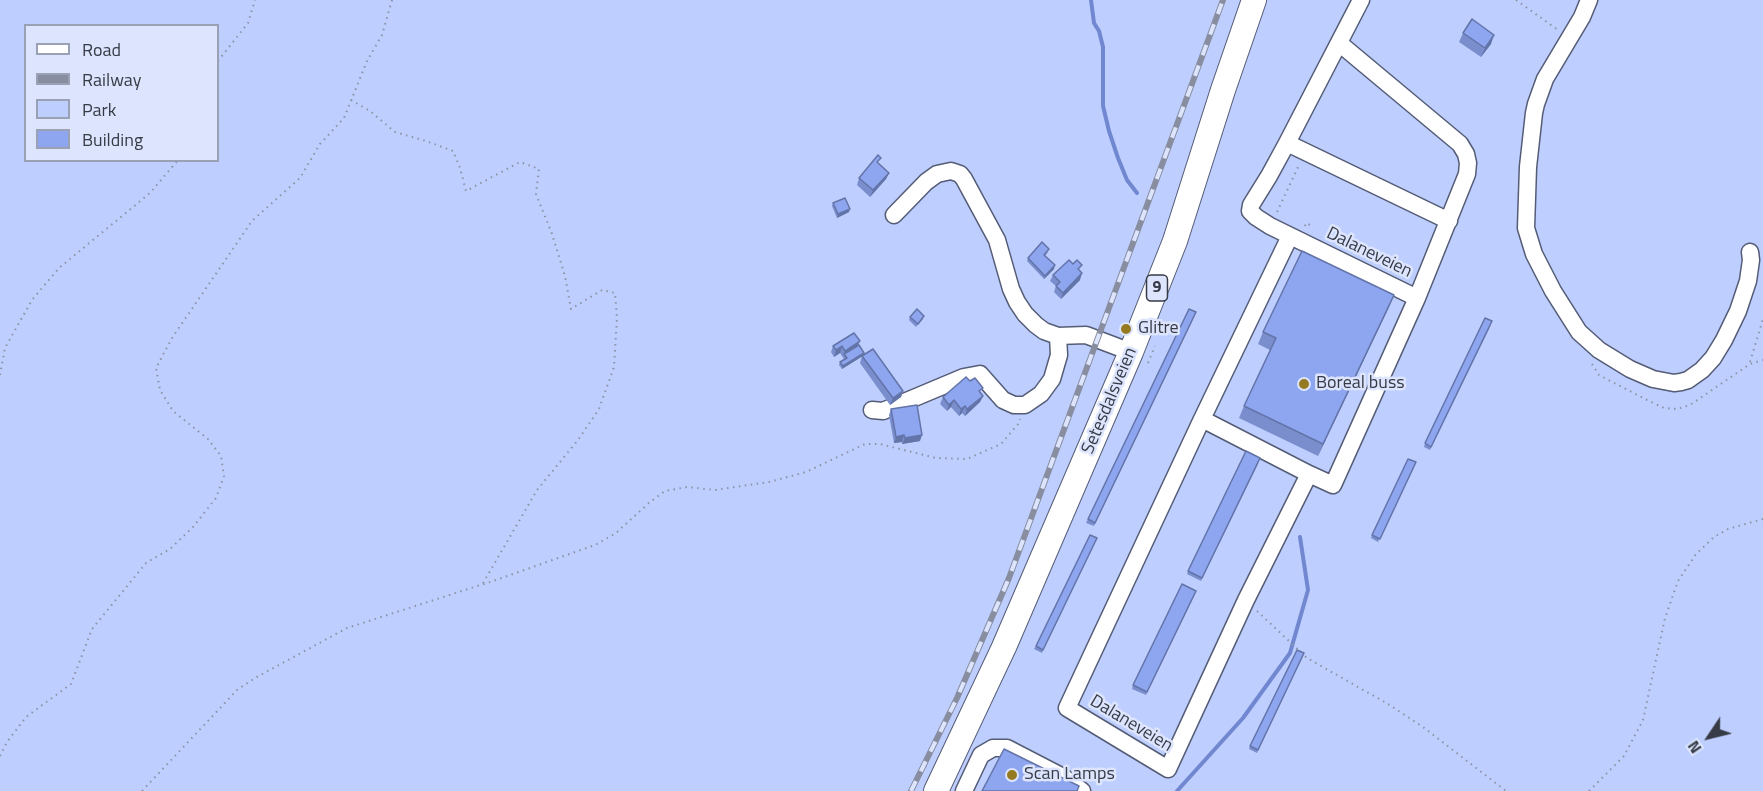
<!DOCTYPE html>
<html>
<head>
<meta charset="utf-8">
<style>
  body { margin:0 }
  #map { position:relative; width:1763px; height:791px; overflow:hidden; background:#dce5fd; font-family:"Titillium Web",sans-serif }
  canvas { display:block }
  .legend { position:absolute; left:24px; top:24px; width:195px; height:138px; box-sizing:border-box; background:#dce5fd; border:2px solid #9aa1b4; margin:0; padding:8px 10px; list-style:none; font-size:18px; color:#373b46 }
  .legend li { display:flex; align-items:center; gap:12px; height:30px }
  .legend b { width:30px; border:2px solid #9aa1b4 }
  .north { position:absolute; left:1679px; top:707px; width:60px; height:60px; -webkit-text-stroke:4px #dce5fd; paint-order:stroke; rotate:235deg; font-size:16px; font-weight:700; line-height:24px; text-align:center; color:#373b46 }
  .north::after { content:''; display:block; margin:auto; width:21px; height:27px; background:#373b46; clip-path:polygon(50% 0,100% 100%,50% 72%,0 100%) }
</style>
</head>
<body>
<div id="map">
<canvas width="1763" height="791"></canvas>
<ul class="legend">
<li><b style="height:8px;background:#fff"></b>Road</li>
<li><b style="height:8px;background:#888e9f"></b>Railway</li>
<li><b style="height:16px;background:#beceff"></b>Park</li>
<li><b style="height:16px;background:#8ea5f0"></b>Building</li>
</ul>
<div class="north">N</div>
</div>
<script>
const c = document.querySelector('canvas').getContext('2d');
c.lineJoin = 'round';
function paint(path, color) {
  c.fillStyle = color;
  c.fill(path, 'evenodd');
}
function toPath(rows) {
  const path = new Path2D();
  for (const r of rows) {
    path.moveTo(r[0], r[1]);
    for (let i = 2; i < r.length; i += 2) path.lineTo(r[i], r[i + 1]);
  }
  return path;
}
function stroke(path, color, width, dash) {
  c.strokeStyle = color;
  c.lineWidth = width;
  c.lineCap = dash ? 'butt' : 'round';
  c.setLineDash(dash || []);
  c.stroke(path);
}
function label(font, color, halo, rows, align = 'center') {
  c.font = font + ' "Titillium Web",sans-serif';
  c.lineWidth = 5;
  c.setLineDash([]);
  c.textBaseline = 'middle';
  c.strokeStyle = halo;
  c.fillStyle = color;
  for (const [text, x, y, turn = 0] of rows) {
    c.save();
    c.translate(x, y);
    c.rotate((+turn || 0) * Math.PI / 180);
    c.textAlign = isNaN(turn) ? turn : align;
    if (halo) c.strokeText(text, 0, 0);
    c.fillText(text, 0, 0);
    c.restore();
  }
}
paint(toPath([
  [0,0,1763,0,1763,791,0,791],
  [26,26,218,26,218,160,26,160]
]), '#beceff');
stroke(toPath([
  [1091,0,1094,23,1099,31,1103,47,1103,106,1109,131,1118,158,1127,180,1137,193],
  [1177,791,1243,718,1290,653,1308,590,1300,537]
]), '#7187d0', 4);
const minor = toPath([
  [1361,0,1287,143,1269,176,1251,205,1250,211,1256,217,1270,226,1417,298],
  [1589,0,1582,17,1545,79,1536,104,1534,113,1528,167,1526,228,1534,254,1553,291,1579,332,1599,350,1630,369,1653,379,1674,383,1681,382,1688,380,1702,370,1713,358,1724,340,1738,311,1748,281,1751,260,1750,252],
  [1287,143,1449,221],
  [894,215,926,182,937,174,951,171,960,174,964,179,997,240,1011,289,1017,302,1025,314,1036,325,1044,331,1058,336,1086,335,1131,352],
  [1290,236,1202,419,1309,474],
  [872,410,883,411,964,377,980,374,1003,400,1014,405,1025,405,1041,394,1052,379,1059,355,1058,336],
  [1202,419,1067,708,1168,769,1246,600,1309,474,1333,485,1417,298,1467,174,1468,163,1466,154,1460,144,1339,43],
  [964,791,981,755,993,748,1007,748,1063,777,1082,791]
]);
const highway = toPath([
  [936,791,1004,647,1131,352,1175,241,1223,90,1254,0]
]);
stroke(minor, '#545c76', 19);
stroke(highway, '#545c76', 26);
stroke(toPath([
  [1516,0,1558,30],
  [218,61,248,23,255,0],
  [351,100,370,111,395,132,426,141,453,151,460,168,466,191,520,162,539,169,536,194,552,234,565,276,571,309,602,290,615,293,617,318,614,367,599,409,578,440,537,490,482,585],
  [1277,212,1299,165],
  [1305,226,1306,223,1310,225],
  [1339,244,1340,241,1345,243],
  [1375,261,1376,258,1381,260],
  [1750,362,1763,319],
  [1148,363,1155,346],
  [1592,364,1599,375,1647,400,1664,408,1677,409,1690,405,1750,364,1763,360],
  [0,375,5,348,32,300,59,268,150,193,178,160],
  [1257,611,1307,658,1388,704,1423,727,1506,791],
  [0,756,7,742,26,717,71,684,92,629,146,563,170,549,193,527,216,498,224,476,221,456,208,439,173,411,160,390,156,368,172,338,252,221,300,178,320,144,344,118,367,61,382,35,392,0],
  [142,791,237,690,255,678,347,628,493,581,595,545,616,533,650,502,665,491,687,487,715,490,769,482,806,472,865,444,880,444,936,458,967,459,1001,444,1019,423,1020,419],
  [1589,791,1624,756,1643,720,1665,618,1678,581,1696,554,1714,537,1728,529,1763,519]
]), '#8c93a4', 2, [1.5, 4.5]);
stroke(minor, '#fff', 16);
stroke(highway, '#fff', 24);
const rail = toPath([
  [911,791,957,698,1009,578,1223,0]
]);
stroke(rail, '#888e9f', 6);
stroke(rail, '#dce5fd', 4, [11]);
paint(toPath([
  [1463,33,1491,44,1481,57,1459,42],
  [879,164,889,173,886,179,870,197,857,185,859,178],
  [833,203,849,212,837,218,832,206],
  [1048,252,1045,256,1054,269,1044,279,1027,261,1028,258],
  [1080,271,1080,280,1061,299,1054,292,1056,286,1050,281,1053,275],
  [1389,307,1318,456,1239,418,1244,406,1270,350,1258,344,1263,332],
  [1195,315,1094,526,1086,523,1088,519],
  [910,317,923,319,916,327,909,320],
  [1491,325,1430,450,1424,447,1425,443],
  [859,345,863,356,903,391,901,397,890,405,860,363,862,356,842,369,839,365,840,362,844,359,840,353,834,357,831,352,833,346],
  [981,394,983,396,980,402,965,416,962,413,959,416,951,407,947,411,940,404,943,397],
  [891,409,920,441,902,444,902,442,894,443,889,415],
  [1259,462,1201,581,1187,574,1188,571],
  [1415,465,1378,542,1371,538,1372,535],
  [1090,535,1042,653,1034,649,1036,646],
  [1195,594,1146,695,1132,689,1133,685],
  [1297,650,1257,753,1249,749,1250,746]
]), '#7a8ece');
paint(toPath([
  [1494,35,1491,44,1481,57,1485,48],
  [889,173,886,179,870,197,873,190],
  [850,209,849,212,837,218,838,214],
  [1055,265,1054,269,1044,279,1045,276],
  [1082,273,1080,280,1061,299,1063,293],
  [1394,295,1389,307,1318,456,1323,444],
  [860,341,857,348,844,354,845,351],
  [842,346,840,353,834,357,836,350],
  [864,353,863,356,842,369,843,366],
  [903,391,901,397,890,405,893,398],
  [983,396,980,402,965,416,967,409],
  [954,400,951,407,947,411,949,405],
  [965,406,962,413,959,416,961,409],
  [904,435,902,442,894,443,896,437],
  [922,435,920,441,902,444,905,438]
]), '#6374a8');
const building = toPath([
  [1472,19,1494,35,1485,48,1463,33,1472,19],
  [878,155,881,158,877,162,889,173,873,190,859,178,878,155],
  [845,198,850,209,838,214,833,203,845,198],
  [1042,242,1049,249,1044,255,1055,265,1045,276,1028,258,1042,242],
  [1302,251,1394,295,1323,444,1244,406,1276,338,1263,332,1302,251],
  [1069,260,1073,264,1077,260,1082,265,1078,269,1082,273,1063,293,1056,286,1060,282,1053,275,1069,260],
  [917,309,924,316,918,324,910,317,917,309],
  [1189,309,1196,312,1095,523,1088,519,1189,309],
  [1485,318,1492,321,1431,447,1425,443,1485,318],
  [854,333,860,341,845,351,842,346,836,350,833,346,854,333],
  [859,345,864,353,843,366,840,362,847,358,844,354,859,345],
  [873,349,903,391,893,398,862,356,873,349],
  [966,377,970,381,975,378,983,388,979,391,983,396,967,409,965,406,961,409,954,400,949,405,943,397,966,377],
  [917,405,922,435,905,438,904,435,896,437,891,409,917,405],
  [1246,451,1260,458,1202,578,1188,571,1246,451],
  [1408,459,1416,462,1380,539,1372,535,1408,459],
  [1090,535,1097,538,1043,650,1036,646,1090,535],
  [1182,584,1196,591,1147,692,1133,685,1182,584],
  [1297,650,1304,653,1258,750,1250,746,1297,650],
  [1004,749,1079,786,1077,791,982,791,1004,749]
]);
paint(building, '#8ea5f0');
stroke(building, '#6374a8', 1.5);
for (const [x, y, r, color] of [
  [1126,329,6,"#967a21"],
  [1304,384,6,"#967a21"],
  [1012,775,6,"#967a21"]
]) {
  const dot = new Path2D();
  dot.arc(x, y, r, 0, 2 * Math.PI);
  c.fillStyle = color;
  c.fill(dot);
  stroke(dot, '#dce5fd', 2);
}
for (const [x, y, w] of [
  [1157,288,21]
]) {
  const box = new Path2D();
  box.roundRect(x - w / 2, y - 13, w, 26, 4.5);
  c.fillStyle = '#dce5fd';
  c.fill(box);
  stroke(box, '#373b46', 1.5);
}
label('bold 16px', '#373b46', null, [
  ["9",1157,288]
]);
label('18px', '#373b46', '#dce5fd', [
  ["Dalaneveien",1369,253,26],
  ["Setesdalsveien",1110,401,-67],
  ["Dalaneveien",1131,724,31]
]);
label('18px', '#373b46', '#dce5fd', [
  ["Glitre",1138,329],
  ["Boreal buss",1316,384],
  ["Scan Lamps",1024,775]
], 'left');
</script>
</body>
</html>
